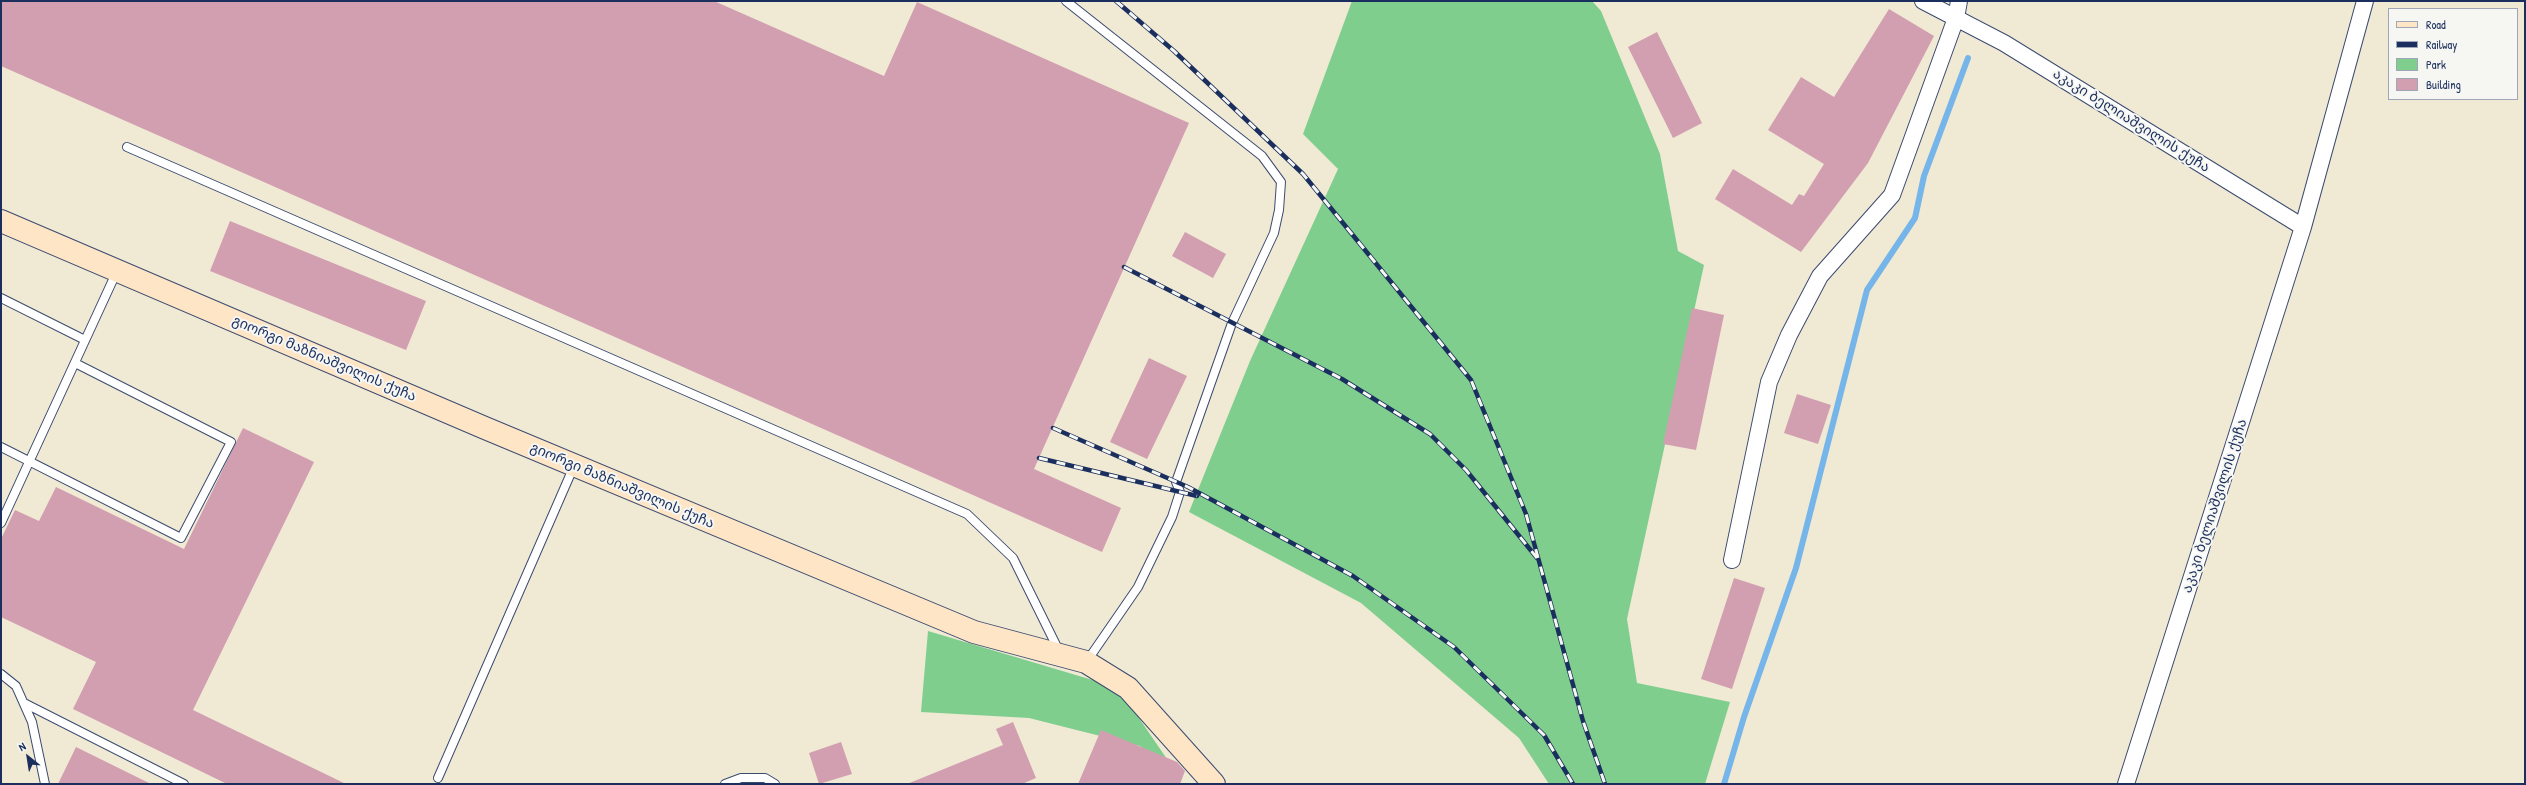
<!DOCTYPE html>
<html>
<head>
<meta charset="utf-8">
<style>
  body { margin:0 }
  #map { position:relative; width:2526px; height:785px; overflow:hidden; background:#f0e9d4; font-family:"Patrick Hand",sans-serif }
  canvas { display:block }
  .frame { position:absolute; inset:0; border:2px solid #1b2f5e; pointer-events:none }
  .legend { position:absolute; left:2388px; top:8px; width:130px; height:92px; box-sizing:border-box; background:#f6f6f2; border:1px solid #9ea6b7; margin:0; padding:5px 7px; list-style:none; font-size:12px; color:#1b2f5e }
  .legend li { display:flex; align-items:center; gap:8px; height:20px }
  .legend b { width:20px; border:1px solid #9ea6b7 }
  .north { position:absolute; left:8px; top:737px; width:40px; height:40px; -webkit-text-stroke:3px #f6f6f2; paint-order:stroke; rotate:330deg; font-size:11px; font-weight:700; line-height:16px; text-align:center; color:#1b2f5e }
  .north::after { content:''; display:block; margin:auto; width:14px; height:18px; background:#1b2f5e; clip-path:polygon(50% 0,100% 100%,50% 72%,0 100%) }
</style>
</head>
<body>
<div id="map">
<canvas width="2526" height="785"></canvas>
<div class="frame"></div>
<ul class="legend">
<li><b style="height:5px;background:#fee5c5"></b>Road</li>
<li><b style="height:5px;background:#1b2f5e"></b>Railway</li>
<li><b style="height:11px;background:#7fce8e"></b>Park</li>
<li><b style="height:11px;background:#d29fb1"></b>Building</li>
</ul>
<div class="north">N</div>
</div>
<script>
const c = document.querySelector('canvas').getContext('2d');
c.lineJoin = 'round';
function paint(path, color) {
  c.fillStyle = color;
  c.fill(path, 'evenodd');
}
function toPath(rows) {
  const path = new Path2D();
  for (const r of rows) {
    path.moveTo(r[0], r[1]);
    for (let i = 2; i < r.length; i += 2) path.lineTo(r[i], r[i + 1]);
  }
  return path;
}
function stroke(path, color, width, dash) {
  c.strokeStyle = color;
  c.lineWidth = width;
  c.lineCap = dash ? 'butt' : 'round';
  c.setLineDash(dash || []);
  c.stroke(path);
}
function label(font, color, halo, rows, align = 'center') {
  c.font = font + ' "Patrick Hand","Noto Sans Georgian",sans-serif';
  c.lineWidth = 4;
  c.setLineDash([]);
  c.textBaseline = 'middle';
  c.strokeStyle = halo;
  c.fillStyle = color;
  for (const [text, x, y, turn = 0] of rows) {
    c.save();
    c.translate(x, y);
    c.rotate((+turn || 0) * Math.PI / 180);
    c.textAlign = isNaN(turn) ? turn : align;
    if (halo) c.strokeText(text, 0, 0);
    c.fillText(text, 0, 0);
    c.restore();
  }
}
paint(toPath([
  [1352,1,1592,1,1601,11,1660,154,1678,251,1704,265,1627,619,1637,683,1730,702,1705,784,1549,784,1519,738,1361,603,1189,512,1250,361,1338,169,1303,134],
  [928,631,1096,681,1128,702,1182,781,1140,746,1029,718,921,712]
]), '#7fce8e');
stroke(toPath([
  [1724,784,1744,717,1796,568,1867,290,1915,218,1924,176,1968,58]
]), '#75b5e9', 6);
paint(toPath([
  [1,1,714,1,884,76,917,2,1189,123,1034,469,1121,508,1102,552,1,66],
  [1889,9,1934,36,1868,163,1801,252,1715,199,1733,169,1792,205,1799,194,1804,196,1824,164,1768,130,1801,77,1834,97],
  [1657,32,1702,123,1673,138,1628,47],
  [230,221,426,301,406,350,210,271],
  [1185,232,1226,254,1213,278,1172,256],
  [1692,308,1724,315,1696,450,1663,444],
  [1149,358,1187,376,1147,459,1110,442],
  [1797,394,1831,405,1818,444,1784,433],
  [243,428,314,462,193,710,346,784,227,784,73,709,96,662,1,617,1,539,15,510,39,521,56,487,184,549],
  [1734,578,1765,588,1732,689,1701,679],
  [1013,722,1036,778,1022,784,907,784,1003,745,996,729],
  [1101,730,1177,762,1185,771,1180,784,1078,784],
  [841,742,852,774,819,784,809,753],
  [76,747,151,784,58,784]
]), '#d29fb1');
const lane = toPath([
  [1066,1,1262,156,1281,182,1279,210,1274,233,1232,323,1176,482,1180,492,1172,517,1138,587,1087,661],
  [127,147,967,514,1013,558,1059,651],
  [1,298,85,340],
  [1,447,181,538,231,442,75,363],
  [1,523,117,271],
  [1,674,16,686,32,722,45,784],
  [24,703,184,784],
  [438,778,574,466],
  [725,784,741,778,765,778,775,784]
]);
const street = toPath([
  [1923,1,2004,43,2303,227],
  [1732,560,1769,382,1789,335,1820,276,1892,195,1956,18,1959,1],
  [2126,784,2303,227,2365,1]
]);
const secondary = toPath([
  [1,221,485,428,974,632,1086,662,1128,688,1214,784]
]);
stroke(lane, '#3b4b70', 10);
stroke(street, '#3b4b70', 18);
stroke(secondary, '#3b4b70', 24);
stroke(lane, '#fff', 8);
stroke(street, '#fff', 16);
stroke(secondary, '#fee5c5', 22);
const rail = toPath([
  [1116,1,1174,51,1303,174,1471,380,1526,514,1583,721,1605,784],
  [1124,267,1342,379,1430,434,1466,470,1537,558],
  [1053,428,1188,487,1353,576,1454,647,1544,735,1573,784],
  [1039,458,1197,496]
]);
stroke(rail, '#1b2f5e', 4.5);
stroke(rail, '#f6f6f2', 3, [9]);
label('14px', '#1b2f5e', '#f6f6f2', [
  ["აკაკი ბელიაშვილის ქუჩა",2131,121,32],
  ["გიორგი მაზნიაშვილის ქუჩა",324,359,23],
  ["გიორგი მაზნიაშვილის ქუჩა",622,486,23],
  ["აკაკი ბელიაშვილის ქუჩა",2215,506,-72]
]);
</script>
</body>
</html>
